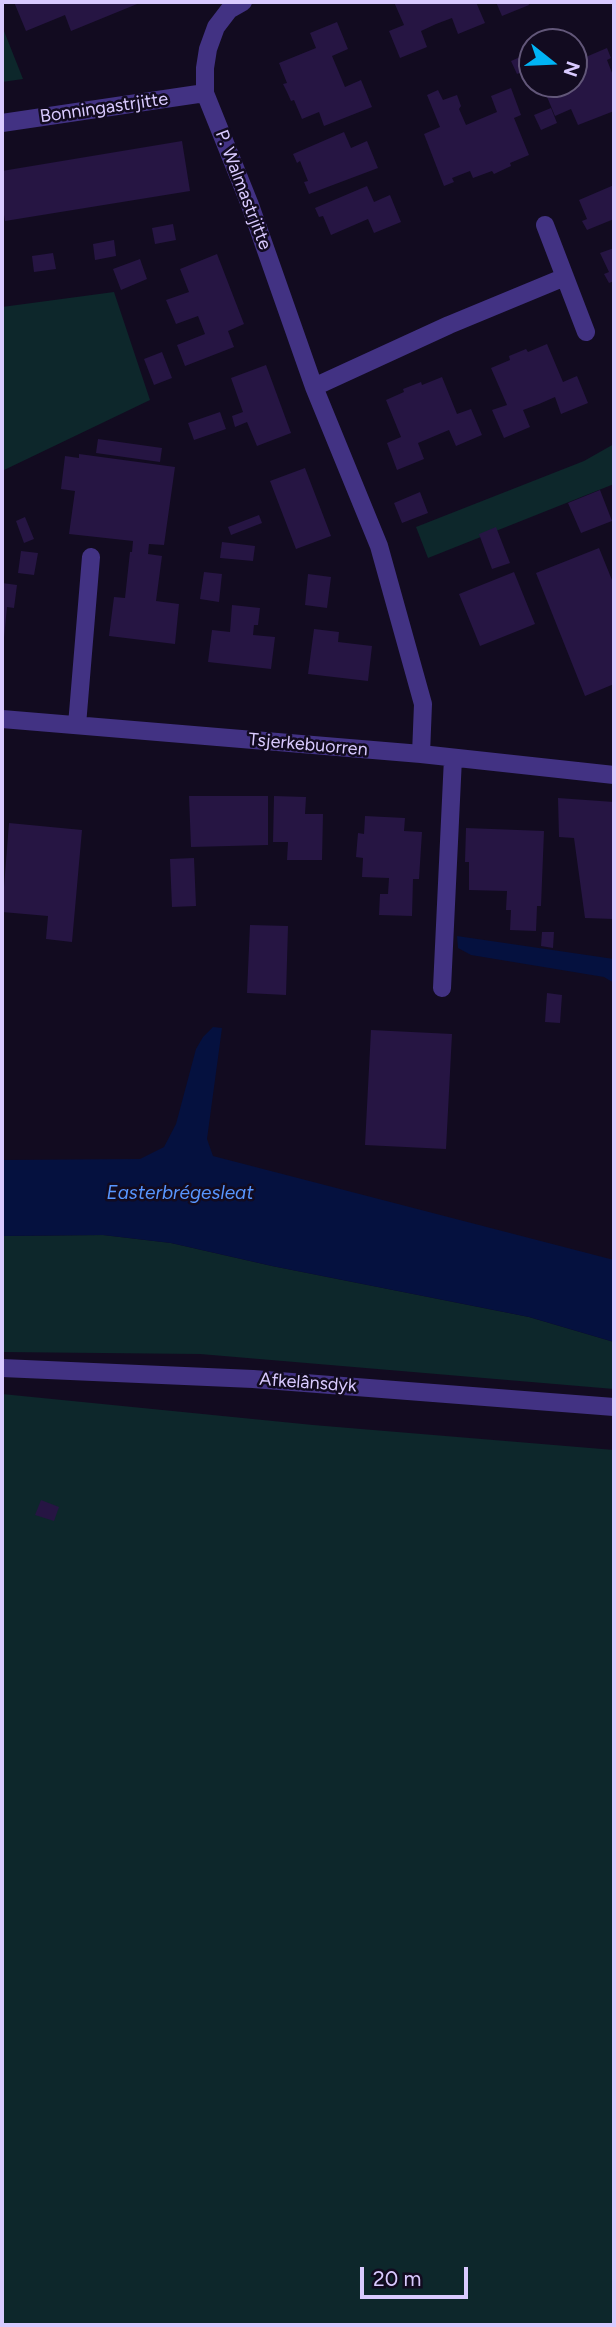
<!DOCTYPE html>
<html>
<head>
<meta charset="utf-8">
<style>
  body { margin:0 }
  #map { position:relative; width:616px; height:2327px; overflow:hidden; background:#120b20; font-family:Figtree,sans-serif }
  canvas { display:block }
  .frame { position:absolute; inset:0; border:4px solid #d9caff; pointer-events:none }
  .north { position:absolute; left:518px; top:28px; width:70px; height:70px; box-sizing:border-box; background:#120b20; border:2px solid #625779; border-radius:50%; rotate:108deg; font-size:19px; font-weight:700; line-height:28px; text-align:center; color:#d9caff }
  .north::after { content:''; display:block; margin:auto; width:24px; height:32px; background:#00b4f5; clip-path:polygon(50% 0,100% 100%,50% 72%,0 100%) }
  .scale { position:absolute; left:360px; top:2267px; width:108px; height:32px; box-sizing:border-box; border:4px solid #d9caff; border-top:0; padding-left:9px; font-size:21px; line-height:24px; white-space:nowrap; color:#d9caff; -webkit-text-stroke:5px #120b20; paint-order:stroke }
</style>
</head>
<body>
<div id="map">
<canvas width="616" height="2327"></canvas>
<div class="frame"></div>
<div class="north">N</div>
<div class="scale">20 m</div>
</div>
<script>
const c = document.querySelector('canvas').getContext('2d');
c.lineJoin = 'round';
function paint(path, color) {
  c.fillStyle = color;
  c.fill(path, 'evenodd');
}
function toPath(rows) {
  const path = new Path2D();
  for (const r of rows) {
    path.moveTo(r[0], r[1]);
    for (let i = 2; i < r.length; i += 2) path.lineTo(r[i], r[i + 1]);
  }
  return path;
}
function stroke(path, color, width, dash) {
  c.strokeStyle = color;
  c.lineWidth = width;
  c.lineCap = dash ? 'butt' : 'round';
  c.setLineDash(dash || []);
  c.stroke(path);
}
function label(font, color, halo, rows, align = 'center') {
  c.font = font + ' Figtree,sans-serif';
  c.lineWidth = 5;
  c.setLineDash([]);
  c.textBaseline = 'middle';
  c.strokeStyle = halo;
  c.fillStyle = color;
  for (const [text, x, y, turn = 0] of rows) {
    c.save();
    c.translate(x, y);
    c.rotate((+turn || 0) * Math.PI / 180);
    c.textAlign = isNaN(turn) ? turn : align;
    if (halo) c.strokeText(text, 0, 0);
    c.fillText(text, 0, 0);
    c.restore();
  }
}
paint(toPath([
  [2,26,23,79,2,82],
  [114,292,150,400,2,471,2,307],
  [614,444,614,484,428,558,416,527,584,461],
  [103,1235,171,1243,272,1266,529,1317,614,1342,614,1389,200,1354,2,1352,2,1236],
  [2,1394,313,1425,614,1450,614,2325,2,2325]
]), '#0d272b');
paint(toPath([
  [457,936,614,959,614,983,604,977,471,955,458,948],
  [213,1027,222,1028,207,1139,213,1156,614,1260,614,1342,529,1317,272,1266,171,1243,103,1235,2,1236,2,1160,140,1159,164,1147,176,1124,196,1049,203,1037]
]), '#05113f');
paint(toPath([
  [14,2,142,2,71,31,65,15,26,31],
  [394,2,476,2,485,23,458,34,452,18,436,24,421,31,427,47,400,58,389,31,404,25],
  [496,2,528,2,529,5,502,16],
  [337,22,348,49,332,56,345,87,361,80,372,107,324,126,319,112,302,119,294,100,291,101,287,92,283,84,287,83,279,63,316,48,310,33],
  [607,48,611,58,607,60,614,78,614,111,578,125,571,109,555,116,545,92,562,86,561,84,574,84,574,62],
  [527,54,532,68,517,74,511,61],
  [511,88,521,115,514,118,529,155,510,163,511,166,494,174,492,171,473,178,470,171,452,178,454,182,444,186,424,134,440,127,427,95,438,90,443,100,457,95,461,106,459,109,466,125,497,112,491,96],
  [551,108,557,123,541,130,534,115],
  [344,132,351,148,367,141,378,168,309,194,304,182,308,181,300,161,297,163,293,154],
  [182,141,190,191,5,221,2,203,2,171],
  [614,185,614,219,587,230,582,221,587,219,579,200],
  [367,186,374,202,390,195,401,222,374,233,368,219,331,235,323,216,319,217,315,208],
  [173,224,176,240,155,244,152,228],
  [114,240,116,256,95,260,93,244],
  [614,248,614,281,609,283,604,274,609,272,600,253],
  [53,253,56,269,34,272,32,256],
  [217,254,244,324,228,331,234,347,185,366,177,345,205,334,198,316,176,324,166,300,189,292,180,269],
  [140,259,147,279,121,290,113,269],
  [547,344,563,382,577,376,588,403,561,414,555,397,539,404,523,410,530,427,504,438,492,410,507,405,491,368,510,360,509,356,526,349,528,352],
  [162,352,172,378,154,385,144,359],
  [266,365,291,433,257,446,247,422,235,427,232,416,243,412,231,378],
  [442,377,457,414,471,409,482,435,456,446,449,430,418,443,424,459,397,470,387,443,401,437,386,400,404,392,403,389,421,382,422,385],
  [220,412,226,429,194,440,188,423],
  [98,439,162,448,160,462,96,453],
  [79,454,175,467,164,545,149,544,148,554,162,556,156,601,179,604,175,644,109,636,114,597,125,598,130,552,132,552,133,541,69,534,75,491,61,489,65,456,79,458],
  [305,468,331,536,296,549,270,481],
  [600,490,612,521,581,533,568,503],
  [420,492,428,513,402,523,394,503],
  [259,515,262,523,231,535,228,527],
  [25,517,34,539,24,543,16,521],
  [496,527,510,563,492,569,479,534],
  [222,542,255,546,253,561,220,558],
  [599,548,614,585,614,684,585,696,536,573],
  [21,551,38,553,34,575,18,573],
  [204,572,222,574,219,602,200,599],
  [514,572,535,624,480,646,459,594],
  [308,574,331,577,327,608,305,605],
  [2,583,17,585,14,608,7,607,4,638,2,638],
  [232,605,260,608,258,625,254,625,253,635,275,637,271,669,208,662,212,630,230,632],
  [314,629,339,632,338,642,372,646,368,681,308,674],
  [189,796,268,796,268,845,191,847],
  [274,796,306,797,305,814,323,814,322,860,287,860,288,842,273,842],
  [558,798,614,802,614,919,585,918,574,838,559,837],
  [365,816,405,818,404,831,422,832,419,879,413,879,412,916,379,915,380,894,388,894,389,878,362,877,363,858,356,857,358,833,364,834],
  [9,823,82,830,72,942,46,939,48,916,2,912],
  [466,828,544,831,541,906,537,906,536,931,510,930,511,910,506,910,507,891,469,890,469,862,465,862],
  [194,858,196,906,172,907,170,859],
  [250,925,288,926,286,995,247,993],
  [542,932,554,932,553,948,541,946],
  [547,993,562,995,560,1023,545,1022],
  [371,1030,452,1034,446,1149,365,1145],
  [41,1500,59,1507,54,1521,35,1515]
]), '#261543');
stroke(toPath([
  [243,2,229,10,216,27,208,49,205,68,205,93,250,205,314,387,379,546,423,704,421,754],
  [2,123,205,93],
  [545,225,586,332],
  [314,387,449,325,565,277],
  [2,719,421,754,614,775],
  [77,725,91,557],
  [442,988,453,758],
  [2,1368,253,1379,614,1407]
]), '#423283', 18);
label('18px', '#d9caff', '#120b20', [
  ["Bonningastrjitte",104,108,-8],
  ["P. Walmastrjitte",243,190,69],
  ["Tsjerkebuorren",308,745,5],
  ["Afkelânsdyk",308,1383,4]
]);
label('italic 19px', '#5896ff', '#120b20', [
  ["Easterbrégesleat",180,1193]
]);
</script>
</body>
</html>
